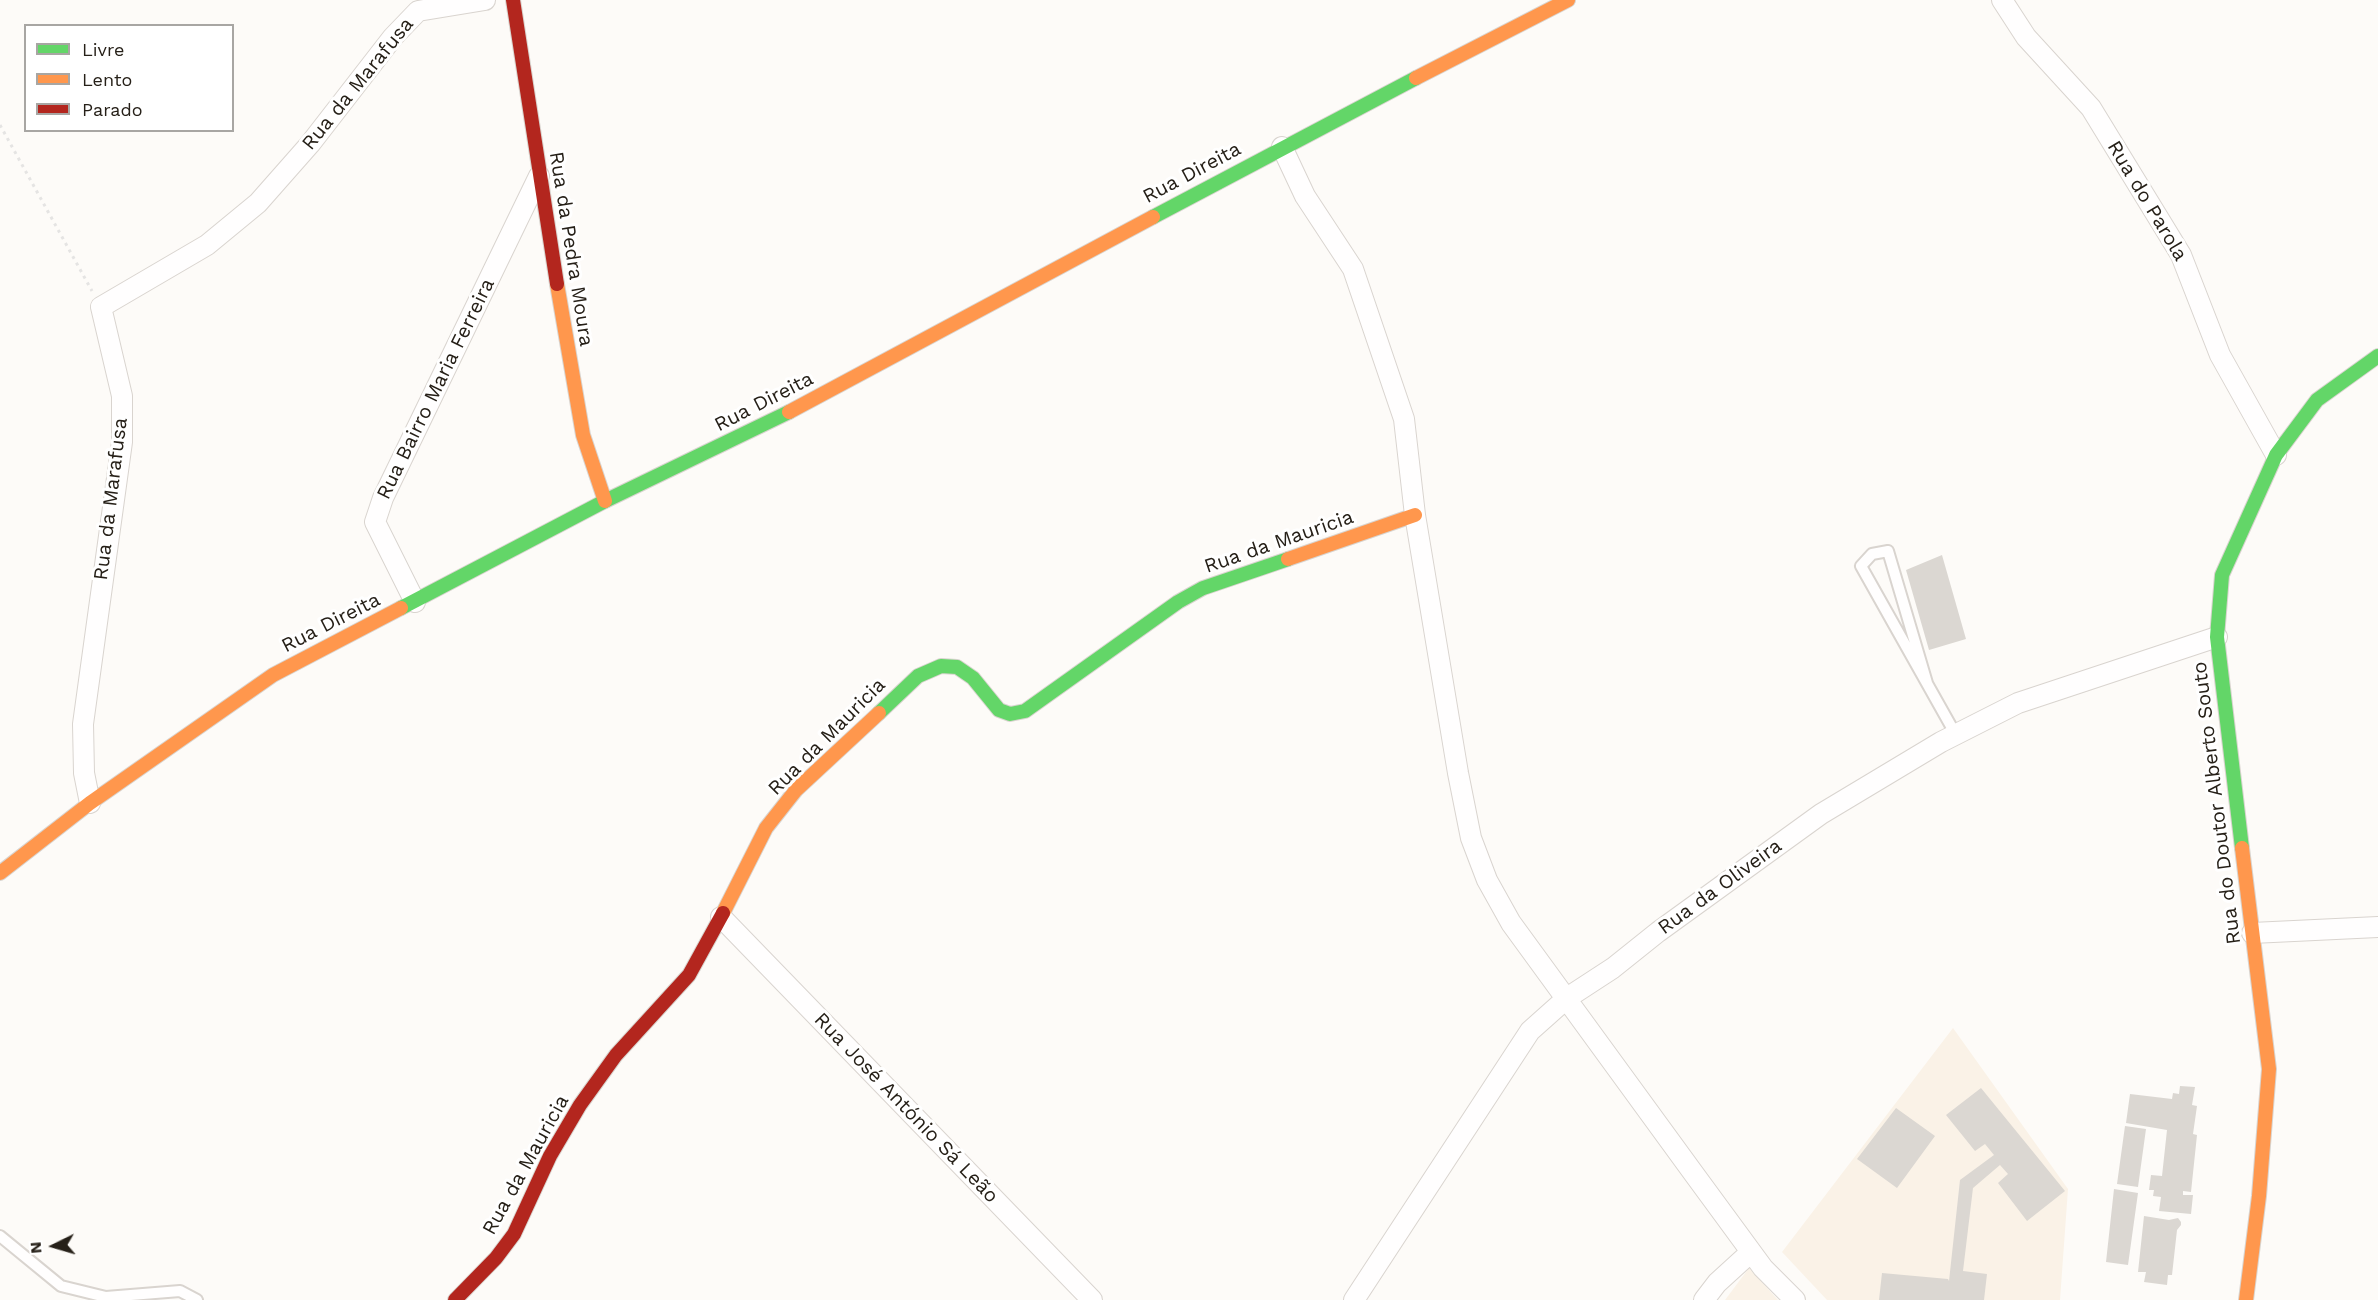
<!DOCTYPE html>
<html>
<head>
<meta charset="utf-8">
<style>
  body { margin:0 }
  #map { position:relative; width:2378px; height:1300px; overflow:hidden; background:#fdfbf8; font-family:"Work Sans",sans-serif }
  canvas { display:block }
  .legend { position:absolute; left:24px; top:24px; width:210px; height:108px; box-sizing:border-box; background:#fff; border:2px solid #a8a6a3; margin:0; padding:8px 10px; list-style:none; font-size:18px; color:#262018 }
  .legend li { display:flex; align-items:center; gap:12px; height:30px }
  .legend b { width:30px; border:2px solid #a8a6a3 }
  .north { position:absolute; left:24px; top:1216px; width:60px; height:60px; -webkit-text-stroke:4px #fff; paint-order:stroke; rotate:265deg; font-size:16px; font-weight:700; line-height:24px; text-align:center; color:#262018 }
  .north::after { content:''; display:block; margin:auto; width:21px; height:27px; background:#262018; clip-path:polygon(50% 0,100% 100%,50% 72%,0 100%) }
</style>
</head>
<body>
<div id="map">
<canvas width="2378" height="1300"></canvas>
<ul class="legend">
<li><b style="height:8px;background:#63d668"></b>Livre</li>
<li><b style="height:8px;background:#ff974d"></b>Lento</li>
<li><b style="height:8px;background:#b3261e"></b>Parado</li>
</ul>
<div class="north">N</div>
</div>
<script>
const c = document.querySelector('canvas').getContext('2d');
c.lineJoin = 'round';
function paint(path, color) {
  c.fillStyle = color;
  c.fill(path, 'evenodd');
}
function toPath(rows) {
  const path = new Path2D();
  for (const r of rows) {
    path.moveTo(r[0], r[1]);
    for (let i = 2; i < r.length; i += 2) path.lineTo(r[i], r[i + 1]);
  }
  return path;
}
function stroke(path, color, width, dash) {
  c.strokeStyle = color;
  c.lineWidth = width;
  c.lineCap = dash ? 'butt' : 'round';
  c.setLineDash(dash || []);
  c.stroke(path);
}
function label(font, color, halo, rows, align = 'center') {
  c.font = font + ' "Work Sans",sans-serif';
  c.lineWidth = 6;
  c.setLineDash([]);
  c.textBaseline = 'middle';
  c.strokeStyle = halo;
  c.fillStyle = color;
  for (const [text, x, y, turn = 0] of rows) {
    c.save();
    c.translate(x, y);
    c.rotate((+turn || 0) * Math.PI / 180);
    c.textAlign = isNaN(turn) ? turn : align;
    if (halo) c.strokeText(text, 0, 0);
    c.fillText(text, 0, 0);
    c.restore();
  }
}
paint(toPath([
  [1953,1028,2068,1189,2060,1300,1827,1300,1782,1252],
  [1749,1268,1778,1300,1725,1300]
]), '#faf2e7');
paint(toPath([
  [1942,555,1966,639,1929,650,1906,570],
  [2180,1086,2195,1087,2192,1105,2197,1106,2193,1134,2197,1135,2191,1192,2183,1191,2183,1195,2193,1195,2191,1214,2159,1211,2161,1197,2153,1196,2154,1190,2149,1190,2151,1175,2162,1176,2167,1130,2126,1123,2130,1094,2172,1099,2173,1093,2179,1094],
  [1981,1088,2065,1191,2027,1221,1998,1183,2008,1174,2000,1165,1973,1188,1963,1271,1987,1274,1984,1300,1879,1300,1882,1273,1948,1279,1949,1281,1960,1180,1994,1155,1985,1144,1975,1151,1946,1115],
  [1896,1108,1935,1136,1897,1188,1857,1159],
  [2125,1126,2146,1129,2138,1187,2117,1184],
  [2114,1189,2138,1193,2128,1265,2106,1262],
  [2144,1216,2169,1220,2178,1218,2181,1222,2181,1225,2177,1230,2172,1275,2168,1275,2167,1285,2144,1282,2146,1272,2138,1272]
]), '#dbd7d2');
const lane = toPath([
  [1927,683,1888,551,1872,554,1861,566,1956,735],
  [0,1236,61,1286,106,1297,180,1291,197,1300]
]);
const street = toPath([
  [2002,0,2026,37,2091,108,2181,255,2220,355,2276,455],
  [1282,147,1305,196,1353,269,1404,419,1415,515,1458,773,1471,838,1487,880,1511,923,1694,1174,1763,1268,1795,1300],
  [415,602,375,522,383,498,539,176],
  [90,803,84,773,83,724,122,442,122,396,101,307,207,245,258,203,310,144,393,37,418,11,485,0],
  [721,917,1092,1300],
  [2252,933,2378,927],
  [1354,1300,1530,1031,1567,998,1613,968,1658,932,1821,814,1941,742,2018,703,2217,637],
  [1704,1300,1717,1283,1751,1252]
]);
const fast = toPath([
  [1153,217,1416,78],
  [401,608,605,501,789,412],
  [879,713,918,676,941,666,957,667,973,678,999,710,1010,714,1025,711,1178,602,1203,588,1288,559],
  [2242,848,2217,637,2222,575,2276,455,2317,400,2378,356]
]);
const slow = toPath([
  [1416,78,1568,0],
  [557,284,583,435,605,501],
  [789,412,1153,217],
  [1288,559,1415,515],
  [2242,848,2269,1069,2259,1196,2246,1300],
  [0,873,90,803,273,675,401,608],
  [723,913,766,828,796,790,879,713]
]);
const jam = toPath([
  [513,0,557,284],
  [455,1300,496,1258,514,1234,550,1156,580,1105,616,1055,689,975,723,913]
]);
stroke(lane, '#d9d4cf', 14);
stroke(street, '#d9d4cf', 22);
stroke(fast, '#d9d4cf', 16);
stroke(slow, '#d9d4cf', 16);
stroke(jam, '#d9d4cf', 16);
stroke(toPath([
  [0,125,92,291]
]), '#e5e4e3', 3, [3, 4.5]);
stroke(lane, '#fffefe', 10);
stroke(street, '#fffefe', 20);
stroke(fast, '#63d668', 14);
stroke(slow, '#ff974d', 14);
stroke(jam, '#b3261e', 14);
label('20px', '#262018', '#fff', [
  ["Rua da Marafusa",358,84,-51],
  ["Rua Direita",1192,173,-28],
  ["Rua do Parola",2147,201,59],
  ["Rua da Pedra Moura",571,249,81],
  ["Rua Bairro Maria Ferreira",436,389,-64],
  ["Rua Direita",764,402,-27],
  ["Rua da Marafusa",111,499,-83],
  ["Rua da Mauricia",1279,542,-19],
  ["Rua Direita",331,623,-27],
  ["Rua da Mauricia",827,737,-45],
  ["Rua do Doutor Alberto Souto",2217,803,-97],
  ["Rua da Oliveira",1720,887,-36],
  ["Rua José António Sá Leão",906,1108,46],
  ["Rua da Mauricia",526,1165,-61]
]);
</script>
</body>
</html>
